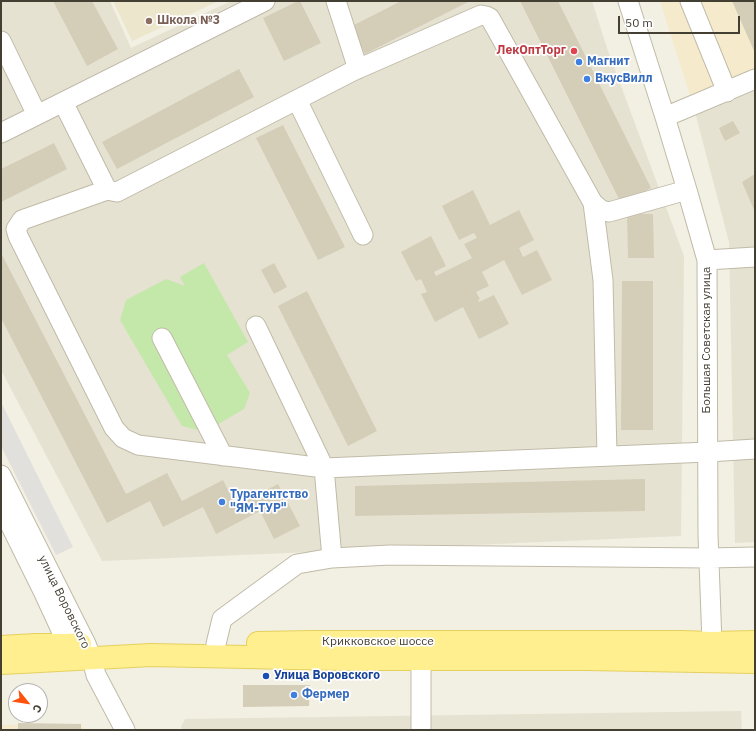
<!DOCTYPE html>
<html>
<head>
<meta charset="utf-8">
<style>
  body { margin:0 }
  #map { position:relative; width:756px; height:731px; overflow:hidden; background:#f2efe3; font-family:"IBM Plex Sans",sans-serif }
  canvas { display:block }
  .frame { position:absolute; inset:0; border:2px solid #443f33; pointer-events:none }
  .north { position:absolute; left:8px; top:683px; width:40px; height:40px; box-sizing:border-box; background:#fff; border:1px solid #b4b2ad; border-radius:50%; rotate:120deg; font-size:11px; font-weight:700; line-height:16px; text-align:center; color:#443f33 }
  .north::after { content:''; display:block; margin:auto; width:14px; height:18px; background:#ff530d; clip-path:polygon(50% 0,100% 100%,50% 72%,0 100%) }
  .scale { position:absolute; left:618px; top:16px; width:122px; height:18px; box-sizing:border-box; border:2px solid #443f33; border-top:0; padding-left:5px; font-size:12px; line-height:14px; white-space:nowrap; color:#443f33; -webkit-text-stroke:3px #fff; paint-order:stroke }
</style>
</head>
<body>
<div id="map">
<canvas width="756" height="731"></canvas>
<div class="frame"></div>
<div class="north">С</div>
<div class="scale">50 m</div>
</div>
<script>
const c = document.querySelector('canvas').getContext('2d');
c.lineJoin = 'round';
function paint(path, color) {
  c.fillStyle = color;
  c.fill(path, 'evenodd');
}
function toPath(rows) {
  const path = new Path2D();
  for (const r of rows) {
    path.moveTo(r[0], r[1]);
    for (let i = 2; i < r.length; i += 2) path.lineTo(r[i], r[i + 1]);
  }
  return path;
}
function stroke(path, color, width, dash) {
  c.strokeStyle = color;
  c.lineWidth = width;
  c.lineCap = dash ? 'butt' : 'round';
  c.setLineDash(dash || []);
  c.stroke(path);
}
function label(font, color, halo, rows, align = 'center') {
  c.font = font + ' "IBM Plex Sans",sans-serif';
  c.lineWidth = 3.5;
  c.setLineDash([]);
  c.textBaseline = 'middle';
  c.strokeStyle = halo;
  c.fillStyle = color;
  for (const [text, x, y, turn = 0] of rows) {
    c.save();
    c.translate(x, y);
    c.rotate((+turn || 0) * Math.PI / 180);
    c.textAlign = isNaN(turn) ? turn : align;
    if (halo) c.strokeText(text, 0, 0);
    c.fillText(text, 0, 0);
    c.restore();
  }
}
paint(toPath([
  [1,1,110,1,131,48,231,1,592,1,607,48,684,256,681,536,102,561,1,370],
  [755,86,755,542,735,543,729,242,695,112],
  [741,711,742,730,183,730,181,727,185,719]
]), '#e6e2d1');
paint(toPath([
  [660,1,755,1,755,75,693,105],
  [81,724,84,730,1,730,1,725]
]), '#f5eacc');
paint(toPath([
  [113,1,219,1,132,41]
]), '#ece7cc');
paint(toPath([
  [204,263,248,342,227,355,250,393,244,409,205,432,182,426,120,320,126,300,166,279,185,286,180,277]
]), '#c3e8aa');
paint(toPath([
  [1,402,73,547,56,555,1,446]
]), '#e2e0dc');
paint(toPath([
  [53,1,92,1,118,49,87,66],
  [298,1,300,1,321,43,284,61,263,18],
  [401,1,470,1,365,54,352,26],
  [520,1,558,1,651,188,621,203],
  [732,1,755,1,755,53],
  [239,69,254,97,117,169,102,142],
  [733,121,740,133,725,141,719,128],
  [283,125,345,247,318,260,256,138],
  [54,143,67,169,1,202,1,169],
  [755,174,755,212,742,182],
  [473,190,490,225,519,210,534,240,519,248,523,257,537,250,552,280,522,295,504,260,482,272,489,286,476,292,480,299,478,300,479,302,494,295,509,324,479,339,463,307,435,322,421,294,427,292,421,279,416,281,401,252,431,236,446,266,434,272,436,276,472,258,464,244,477,238,474,233,459,240,442,206],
  [627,214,653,214,654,258,628,258],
  [1,253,126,494,167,473,182,501,223,480,236,506,278,484,300,526,274,539,260,511,216,534,203,507,163,527,150,501,107,523,1,318],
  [274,263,287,287,274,294,261,270],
  [622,281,653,281,653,430,621,430],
  [307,291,377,431,348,446,278,306],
  [645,479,645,511,355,516,355,486],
  [243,685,310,685,309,706,243,707],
  [18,723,81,724,81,730,18,730]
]), '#d4cdb8');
const minor = toPath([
  [336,1,358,69],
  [628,1,665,117,687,190,707,260,708,535,712,643],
  [690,1,727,92],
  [1,41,37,115],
  [297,100,363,235],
  [63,102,107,190],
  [665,117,755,79],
  [1,133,265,1],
  [593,203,603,280,607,456],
  [707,260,755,257],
  [256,326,324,468,708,452,755,449],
  [162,338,223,456],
  [1,475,86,644,92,659,96,675,125,730],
  [1,506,43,591,68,645,75,657],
  [332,558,324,468,138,445,123,438,114,428,18,236,16,229,22,220,107,190,117,192,353,71,481,15,486,16,490,18,593,203,601,210,609,212,687,190],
  [216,644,222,619,297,564,332,558,390,555,709,558,755,557],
  [421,730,421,644]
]);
const major = toPath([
  [258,643,312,642,681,642,712,643,755,642],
  [1,647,36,645,68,645,80,644],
  [1,663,21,662,151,655,341,659,587,659,755,662]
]);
stroke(minor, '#c0bba8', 21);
stroke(major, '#e6d05d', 24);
stroke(minor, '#fff', 19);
stroke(major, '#ffef8f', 22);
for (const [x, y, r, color] of [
  [149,21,4,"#8d6e63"],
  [574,51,4,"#e0444e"],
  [579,62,4,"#3f7fe0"],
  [587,79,4,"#3f7fe0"],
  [222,502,4,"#3f7fe0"],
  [266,676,4,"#1a4fb4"],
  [294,695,4,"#3f7fe0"]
]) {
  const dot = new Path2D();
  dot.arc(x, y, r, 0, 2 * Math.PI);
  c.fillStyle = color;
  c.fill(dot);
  stroke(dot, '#fff', 1.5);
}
label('bold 12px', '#785e54', '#fff', [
  ["Школа №3",157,21]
], 'left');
label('bold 12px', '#be3a42', '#fff', [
  ["ЛекОптТорг",566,51]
], 'right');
label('bold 12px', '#366cbe', '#fff', [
  ["Магнит",587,62],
  ["ВкусВилл",595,79],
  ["Турагентство",230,495],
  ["\"ЯМ-ТУР\"",230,509],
  ["Фермер",302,695]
], 'left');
label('12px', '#443f33', '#fff', [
  ["Большая Советская улица",707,340,-90],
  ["улица Воровского",64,602,64],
  ["Крикковское шоссе",378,642]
]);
label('bold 12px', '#164399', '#fff', [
  ["Улица Воровского",274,676]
], 'left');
</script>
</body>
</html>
